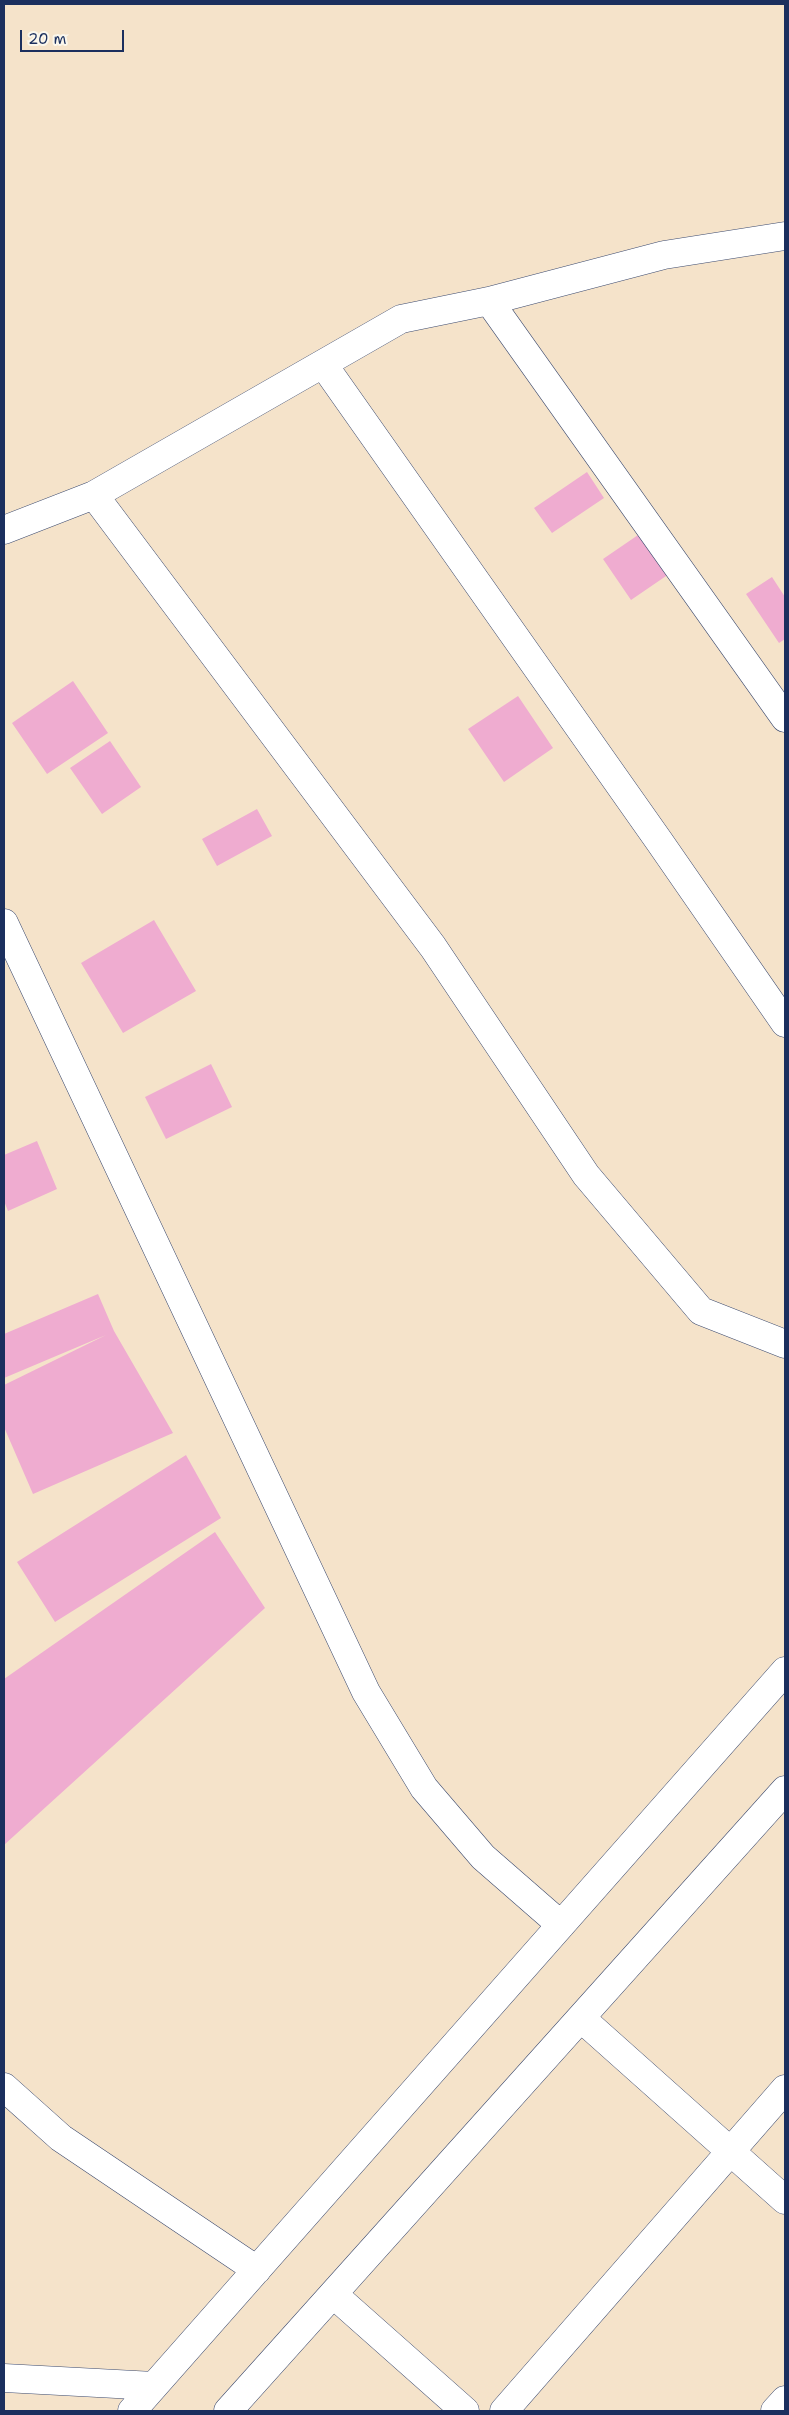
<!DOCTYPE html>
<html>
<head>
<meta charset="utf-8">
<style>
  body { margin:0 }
  #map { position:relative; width:789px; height:2415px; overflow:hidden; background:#f5e3ca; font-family:"Shantell Sans",sans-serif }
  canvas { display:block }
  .frame { position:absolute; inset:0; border:5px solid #1b2f5e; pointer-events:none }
  .scale { position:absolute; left:20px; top:30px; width:104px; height:22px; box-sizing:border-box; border:2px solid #1b2f5e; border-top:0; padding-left:6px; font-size:15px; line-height:18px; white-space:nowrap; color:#1b2f5e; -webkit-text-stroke:4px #fbf7ec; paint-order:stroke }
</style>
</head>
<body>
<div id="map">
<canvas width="789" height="2415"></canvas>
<div class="frame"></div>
<div class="scale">20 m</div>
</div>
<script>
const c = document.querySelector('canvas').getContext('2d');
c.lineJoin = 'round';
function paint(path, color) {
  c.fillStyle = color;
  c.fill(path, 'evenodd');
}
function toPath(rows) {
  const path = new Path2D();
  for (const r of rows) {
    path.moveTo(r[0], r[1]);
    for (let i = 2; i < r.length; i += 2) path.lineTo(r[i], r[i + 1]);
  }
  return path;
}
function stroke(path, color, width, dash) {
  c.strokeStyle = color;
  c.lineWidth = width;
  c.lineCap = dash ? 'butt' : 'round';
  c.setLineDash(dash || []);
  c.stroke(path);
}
paint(toPath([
  [587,472,604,498,552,533,534,508],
  [641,533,669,574,631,600,603,559],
  [772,577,785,597,785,639,779,643,746,594],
  [73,681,108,733,47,774,12,723],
  [518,696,553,748,504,782,468,729],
  [110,741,141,787,102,814,70,768],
  [257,809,272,836,217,866,202,839],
  [154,920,196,991,123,1033,81,963],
  [211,1064,232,1107,166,1139,145,1097],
  [37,1141,57,1189,8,1211,4,1201,4,1155],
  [98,1294,114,1331,173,1433,33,1494,4,1427,4,1385,106,1335,4,1378,4,1334],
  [186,1455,221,1518,55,1622,17,1562],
  [215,1532,265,1608,4,1845,4,1679]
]), '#efacd0');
const minor = toPath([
  [489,301,785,718],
  [323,364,659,841,785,1023],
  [94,495,433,947,586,1175,701,1311,785,1344],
  [4,530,94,495,401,319,489,301,664,255,785,236],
  [4,923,366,1692,424,1788,483,1857,561,1925],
  [582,2019,785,2200],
  [4,2087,61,2138,257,2270],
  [333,2294,465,2411],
  [4,2378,154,2386],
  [132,2411,785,1671],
  [228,2411,785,1790],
  [504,2411,785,2089],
  [775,2411,785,2400]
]);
stroke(minor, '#3c4a6e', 29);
stroke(minor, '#fff', 28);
</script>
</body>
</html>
